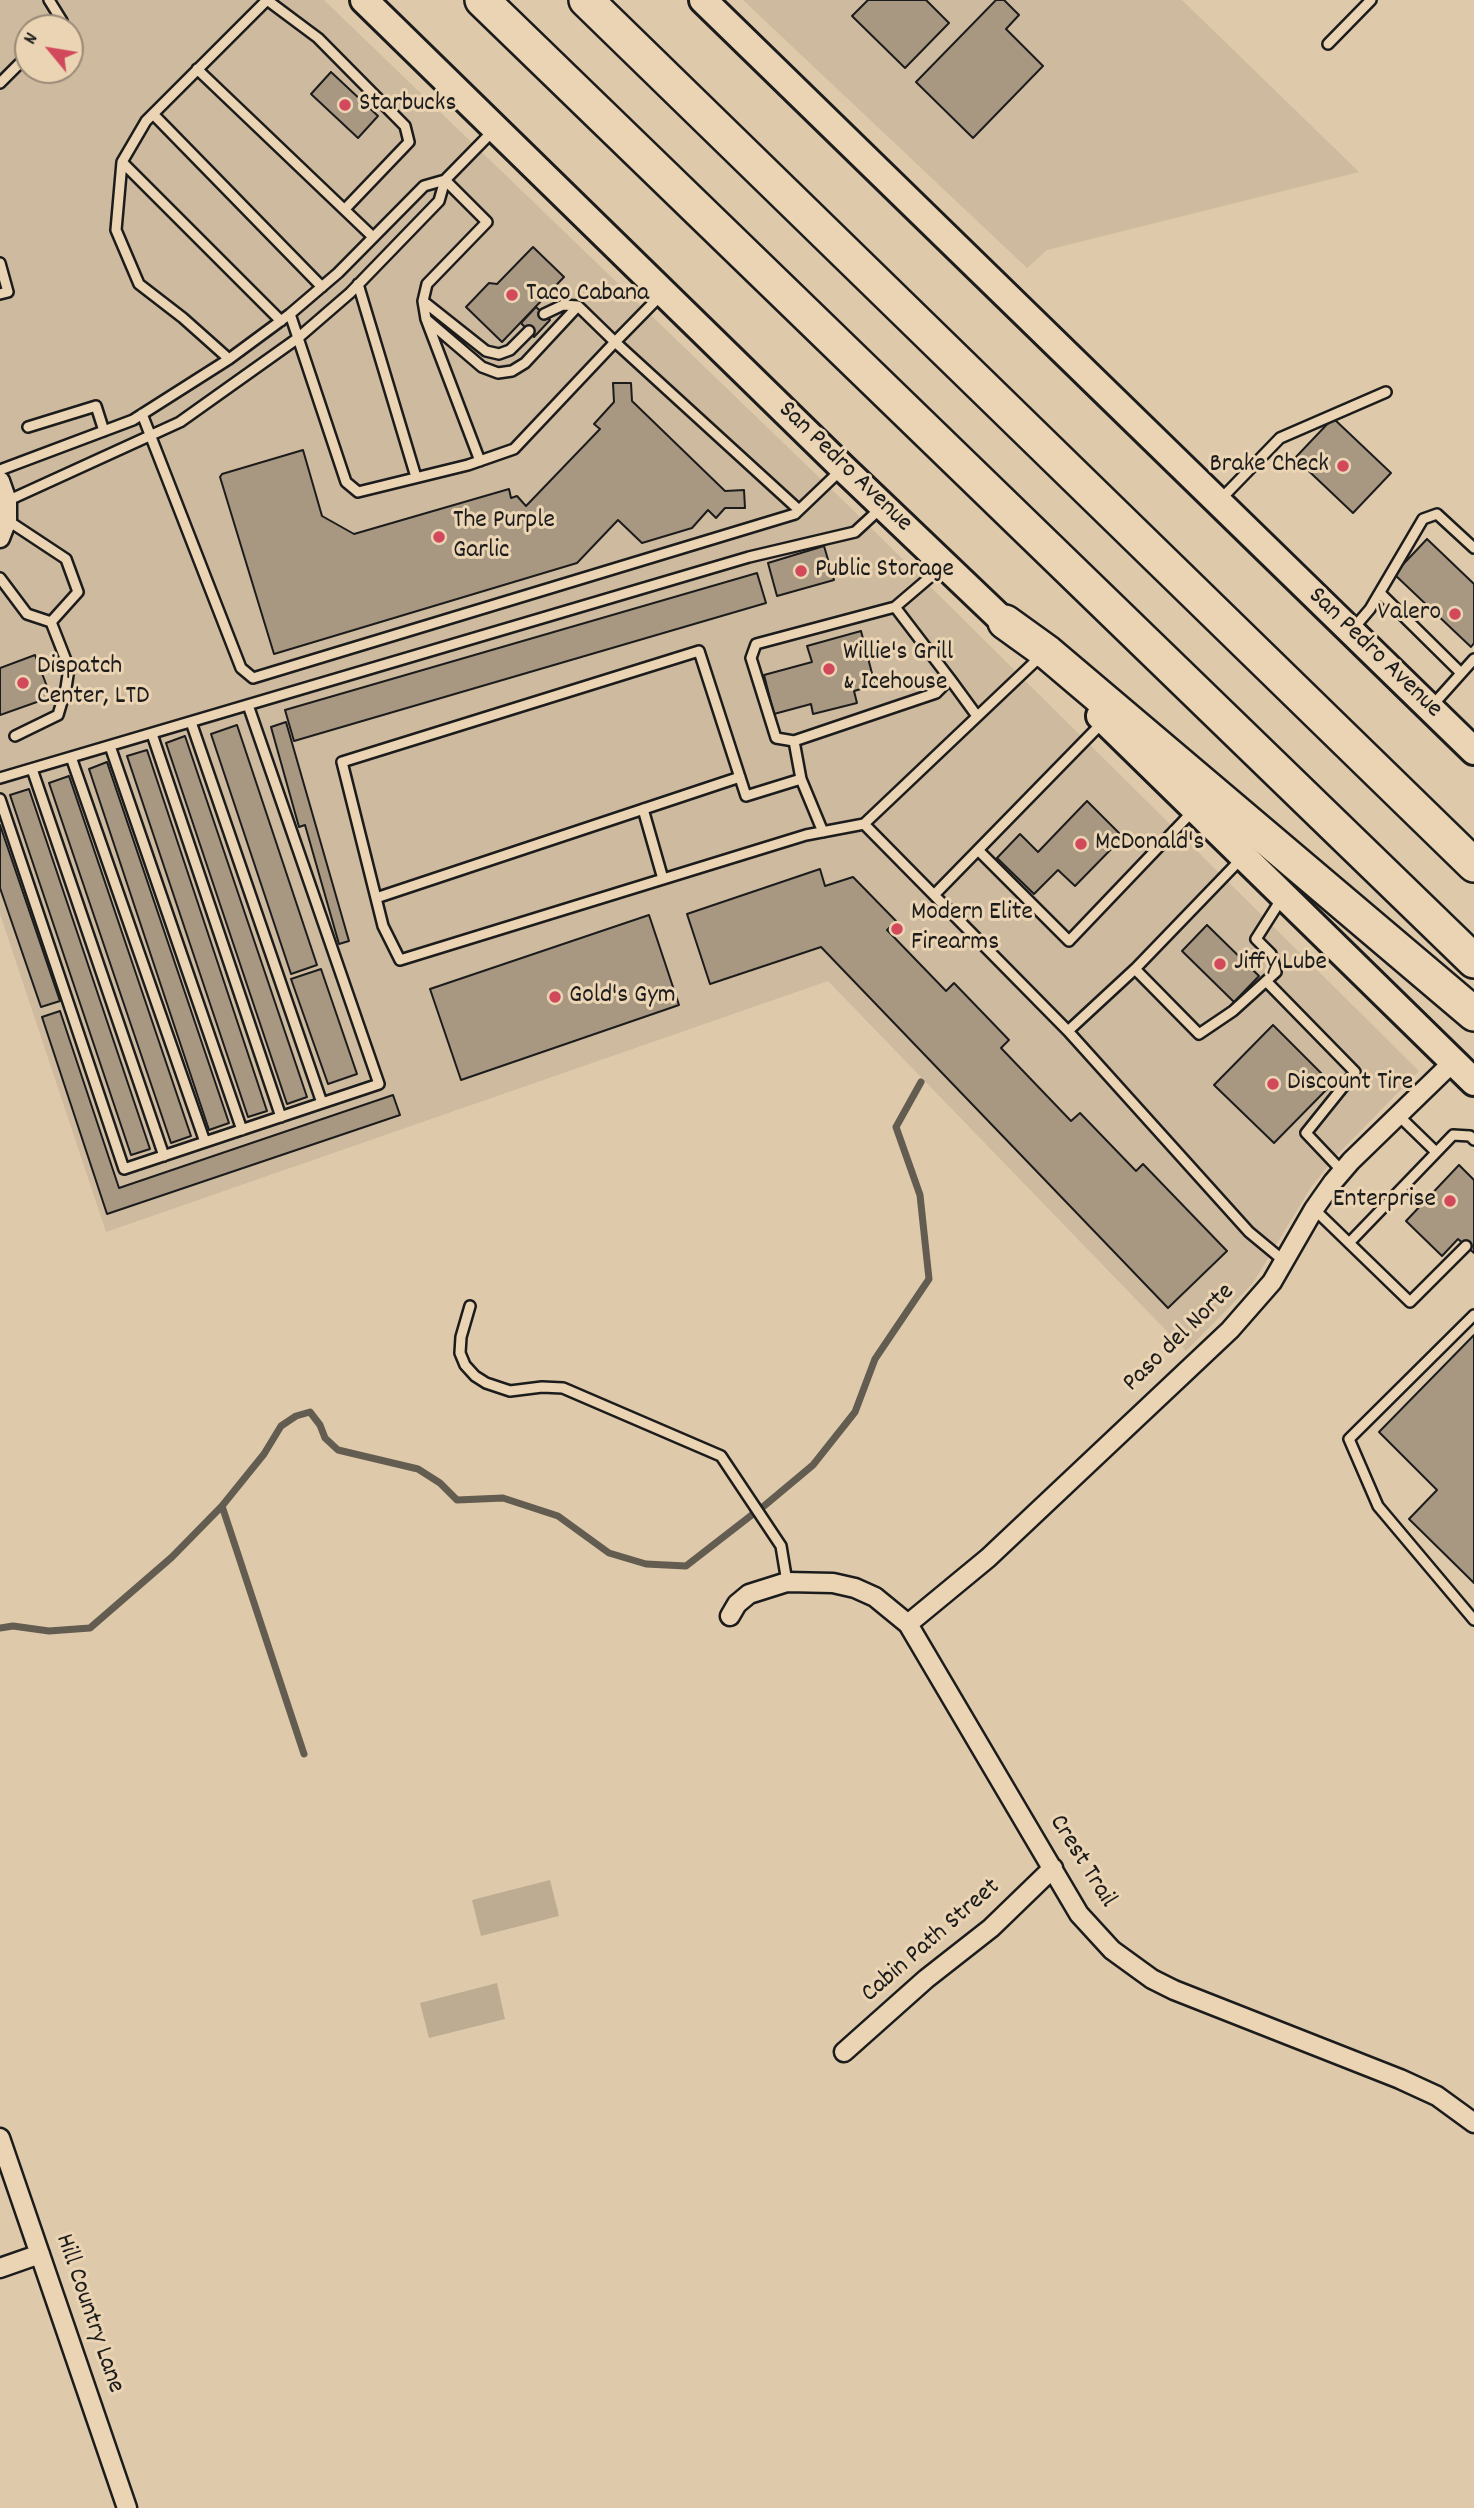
<!DOCTYPE html>
<html>
<head>
<meta charset="utf-8">
<style>
  body { margin:0 }
  #map { position:relative; width:1474px; height:2508px; overflow:hidden; background:#dec9aa; font-family:Dekko,sans-serif }
  canvas { display:block }
  .north { position:absolute; left:14px; top:14px; width:70px; height:70px; box-sizing:border-box; background:#ead4b3; border:2px solid #988a77; border-radius:50%; rotate:300deg; font-size:19px; font-weight:700; line-height:28px; text-align:center; color:#1c1c1c }
  .north::after { content:''; display:block; margin:auto; width:24px; height:32px; background:#d1495b; clip-path:polygon(50% 0,100% 100%,50% 72%,0 100%) }
</style>
</head>
<body>
<div id="map">
<canvas width="1474" height="2508"></canvas>
<div class="north">N</div>
</div>
<script>
const c = document.querySelector('canvas').getContext('2d');
c.lineJoin = 'round';
function paint(path, color) {
  c.fillStyle = color;
  c.fill(path, 'evenodd');
}
function toPath(rows) {
  const path = new Path2D();
  for (const r of rows) {
    path.moveTo(r[0], r[1]);
    for (let i = 2; i < r.length; i += 2) path.lineTo(r[i], r[i + 1]);
  }
  return path;
}
function stroke(path, color, width, dash) {
  c.strokeStyle = color;
  c.lineWidth = width;
  c.lineCap = dash ? 'butt' : 'round';
  c.setLineDash(dash || []);
  c.stroke(path);
}
function label(font, color, halo, rows, align = 'center') {
  c.font = font + ' Dekko,sans-serif';
  c.lineWidth = 6;
  c.setLineDash([]);
  c.textBaseline = 'middle';
  c.strokeStyle = halo;
  c.fillStyle = color;
  for (const [text, x, y, turn = 0] of rows) {
    c.save();
    c.translate(x, y);
    c.rotate((+turn || 0) * Math.PI / 180);
    c.textAlign = isNaN(turn) ? turn : align;
    if (halo) c.strokeText(text, 0, 0);
    c.fillText(text, 0, 0);
    c.restore();
  }
}
paint(toPath([
  [0,0,324,0,854,511,1419,1071,1340,1152,1311,1187,1253,1283,1186,1351,828,981,106,1232,0,914],
  [28,28,70,28,70,70,28,70],
  [743,0,1182,0,1359,172,1047,250,1027,268]
]), '#ceba9e');
paint(toPath([
  [550,1880,559,1916,481,1936,472,1900],
  [497,1983,505,2019,429,2038,420,2003]
]), '#bdac92');
stroke(toPath([
  [222,1506,304,1754],
  [764,1506,813,1465,855,1412,875,1359,929,1279,920,1195,896,1127,921,1082],
  [0,1628,13,1626,49,1631,90,1628,172,1557,222,1506,264,1454,281,1426,296,1416,310,1412,320,1425,325,1438,338,1450,418,1469,440,1483,457,1500,503,1498,558,1516,609,1553,646,1564,686,1566,753,1514]
]), '#635c50', 7);
const building = toPath([
  [868,0,926,0,949,23,905,68,852,16,868,0],
  [996,0,1004,0,1019,15,1006,29,1043,66,973,138,916,82,996,0],
  [331,72,378,116,358,138,311,94,331,72],
  [533,247,564,277,502,342,466,307,489,283,497,284,533,247],
  [536,307,550,320,534,337,521,323,536,307],
  [613,383,631,383,632,401,725,491,744,490,745,508,725,508,716,518,708,510,692,528,642,543,618,520,577,563,274,654,220,477,222,474,303,450,322,516,354,534,509,489,511,498,517,496,526,506,600,429,594,424,614,402,613,383],
  [1333,418,1391,473,1353,513,1295,458,1333,418],
  [1427,539,1474,584,1474,643,1471,647,1394,574,1427,539],
  [824,546,834,580,777,596,768,563,824,546],
  [757,573,766,603,294,741,285,710,757,573],
  [861,631,875,685,854,691,857,703,813,714,811,704,774,714,764,675,812,662,807,646,861,631],
  [35,655,51,697,0,715,0,668,35,655],
  [286,722,349,941,339,944,305,825,299,827,271,727,286,722],
  [237,725,317,965,291,974,211,734,237,725],
  [185,736,307,1097,287,1104,166,743,185,736],
  [147,750,267,1111,248,1117,127,756,147,750],
  [107,762,229,1123,209,1130,89,769,107,762],
  [69,776,191,1136,171,1143,49,783,69,776],
  [29,789,150,1149,131,1155,10,795,29,789],
  [1087,801,1123,837,1075,886,1058,870,1034,894,997,858,1020,834,1038,852,1087,801],
  [0,825,60,1001,41,1007,0,888,0,825],
  [820,869,825,886,853,877,896,921,887,930,946,991,954,983,1009,1040,1001,1048,1071,1121,1080,1113,1136,1171,1143,1164,1227,1251,1168,1308,821,947,710,984,687,914,820,869],
  [649,915,679,1005,461,1080,430,989,649,915],
  [1207,925,1259,976,1234,1002,1182,951,1207,925],
  [321,969,357,1074,328,1084,291,979,321,969],
  [60,1011,119,1188,393,1095,400,1115,107,1214,42,1017,60,1011],
  [1273,1025,1332,1084,1274,1143,1214,1085,1273,1025],
  [1459,1165,1474,1180,1474,1253,1458,1239,1442,1256,1406,1221,1459,1165],
  [1474,1335,1474,1583,1409,1519,1437,1490,1379,1432,1474,1335]
]);
paint(building, '#a89882');
stroke(building, '#1c1c1c', 2);
const service = toPath([
  [49,0,62,21,55,28],
  [267,0,318,38,405,126,409,142,345,209],
  [1328,44,1371,0],
  [197,69,373,237],
  [0,83,28,55],
  [153,114,322,287],
  [122,162,281,321],
  [445,180,487,222,427,284,423,301,426,319,480,461],
  [0,263,8,292,0,294],
  [358,284,416,477],
  [423,301,486,351,499,354,510,350,529,331],
  [290,314,346,482,358,492,468,465,514,449,615,342,799,510],
  [544,314,563,305,578,306],
  [427,320,482,367,498,373,512,371,525,363,578,306,615,342,662,294],
  [229,359,183,318,139,284,116,230,122,162,146,121,267,0],
  [142,414,241,668,253,678,795,514,842,469],
  [28,427,96,406,104,431],
  [0,470,133,420,229,359,290,314,338,273,424,186,445,180,493,131],
  [1220,500,1280,438,1386,392],
  [7,501,180,422,298,338,350,293,439,201,445,180],
  [7,520,66,559,78,592,51,622],
  [0,578,27,614,51,622,69,668,66,688,58,715,15,736],
  [1380,593,1461,673],
  [1352,630,1370,609,1423,519,1437,514,1474,548],
  [1042,655,864,824,1068,1031,1249,1232,1284,1261],
  [950,679,977,716],
  [1431,707,1474,659],
  [191,722,322,1103],
  [152,734,281,1117],
  [794,741,776,738,751,658,756,644,895,607],
  [110,746,242,1130],
  [71,757,205,1142],
  [32,769,164,1156],
  [0,778,749,557,855,532,882,507],
  [801,779,823,832],
  [0,799,124,1169,379,1084,248,705],
  [643,809,663,879],
  [864,824,806,835,400,960,383,926,342,762,699,651,746,796,801,779,794,741,936,693,950,679,895,607,943,566],
  [979,851,1069,941,1194,810],
  [934,895,1104,721],
  [376,898,740,777],
  [1135,969,1199,1034,1233,1011,1276,972,1271,954,1256,939,1282,898],
  [1266,981,1355,1072,1306,1133,1342,1171],
  [1068,1031,1135,969,1242,858],
  [1398,1115,1436,1152],
  [1314,1209,1410,1302,1466,1246],
  [1349,1243,1453,1135,1470,1136,1474,1140],
  [470,1306,461,1337,460,1353,465,1365,475,1376,486,1383,510,1391,542,1387,563,1388,721,1456,781,1546,787,1582],
  [1474,1315,1349,1439,1378,1506,1474,1620]
]);
const minor = toPath([
  [0,481,7,501,7,520,0,538],
  [730,1616,737,1604,749,1594,787,1582,833,1583,855,1588,875,1597,908,1624,1079,1914,1112,1950,1152,1979,1174,1990,1400,2079,1437,2096,1474,2123],
  [908,1624,988,1558,1230,1330,1272,1282,1314,1209,1333,1182,1351,1161,1453,1062],
  [844,2052,926,1979,991,1928,1053,1868],
  [0,2138,127,2508],
  [0,2268,40,2254]
]);
const secondary = toPath([
  [364,0,843,468,1018,635],
  [703,0,1474,751],
  [1100,716,1474,1082]
]);
const motorway = toPath([
  [482,0,1474,961],
  [586,0,1474,865],
  [1005,622,1048,653,1474,1014]
]);
stroke(service, '#1c1c1c', 14);
stroke(minor, '#1c1c1c', 23);
stroke(secondary, '#1c1c1c', 32);
stroke(motorway, '#1c1c1c', 38);
stroke(service, '#ead4b3', 9);
stroke(minor, '#ead4b3', 18);
stroke(secondary, '#ead4b3', 26);
stroke(motorway, '#ead4b3', 33);
for (const [x, y, r, color] of [
  [345,105,7,"#d1495b"],
  [512,295,7,"#d1495b"],
  [1343,466,7,"#d1495b"],
  [439,537,7,"#d1495b"],
  [801,571,7,"#d1495b"],
  [1455,614,7,"#d1495b"],
  [829,669,7,"#d1495b"],
  [23,683,7,"#d1495b"],
  [1081,844,7,"#d1495b"],
  [897,929,7,"#d1495b"],
  [1220,964,7,"#d1495b"],
  [555,997,7,"#d1495b"],
  [1273,1084,7,"#d1495b"],
  [1450,1201,7,"#d1495b"]
]) {
  const dot = new Path2D();
  dot.arc(x, y, r, 0, 2 * Math.PI);
  c.fillStyle = color;
  c.fill(dot);
  stroke(dot, '#ead4b3', 2.5);
}
label('26px', '#1c1c1c', '#ead4b3', [
  ["Starbucks",359,105],
  ["Taco Cabana",526,295],
  ["Brake Check",1329,466,"right"],
  ["The Purple",453,522],
  ["Garlic",453,552],
  ["Public Storage",815,571],
  ["Valero",1441,614,"right"],
  ["Willie's Grill",843,654],
  ["& Icehouse",843,684],
  ["Dispatch",37,668],
  ["Center, LTD",37,698],
  ["McDonald's",1095,844],
  ["Modern Elite",911,914],
  ["Firearms",911,944],
  ["Jiffy Lube",1234,964],
  ["Gold's Gym",569,997],
  ["Discount Tire",1287,1084],
  ["Enterprise",1436,1201,"right"]
], 'left');
label('26px', '#1c1c1c', '#ead4b3', [
  ["San Pedro Avenue",844,468,44],
  ["San Pedro Avenue",1374,654,44],
  ["Paso del Norte",1180,1339,-44],
  ["Crest Trail",1081,1862,58],
  ["Cabin Path Street",932,1942,-41],
  ["Hill Country Lane",88,2314,71]
]);
</script>
</body>
</html>
